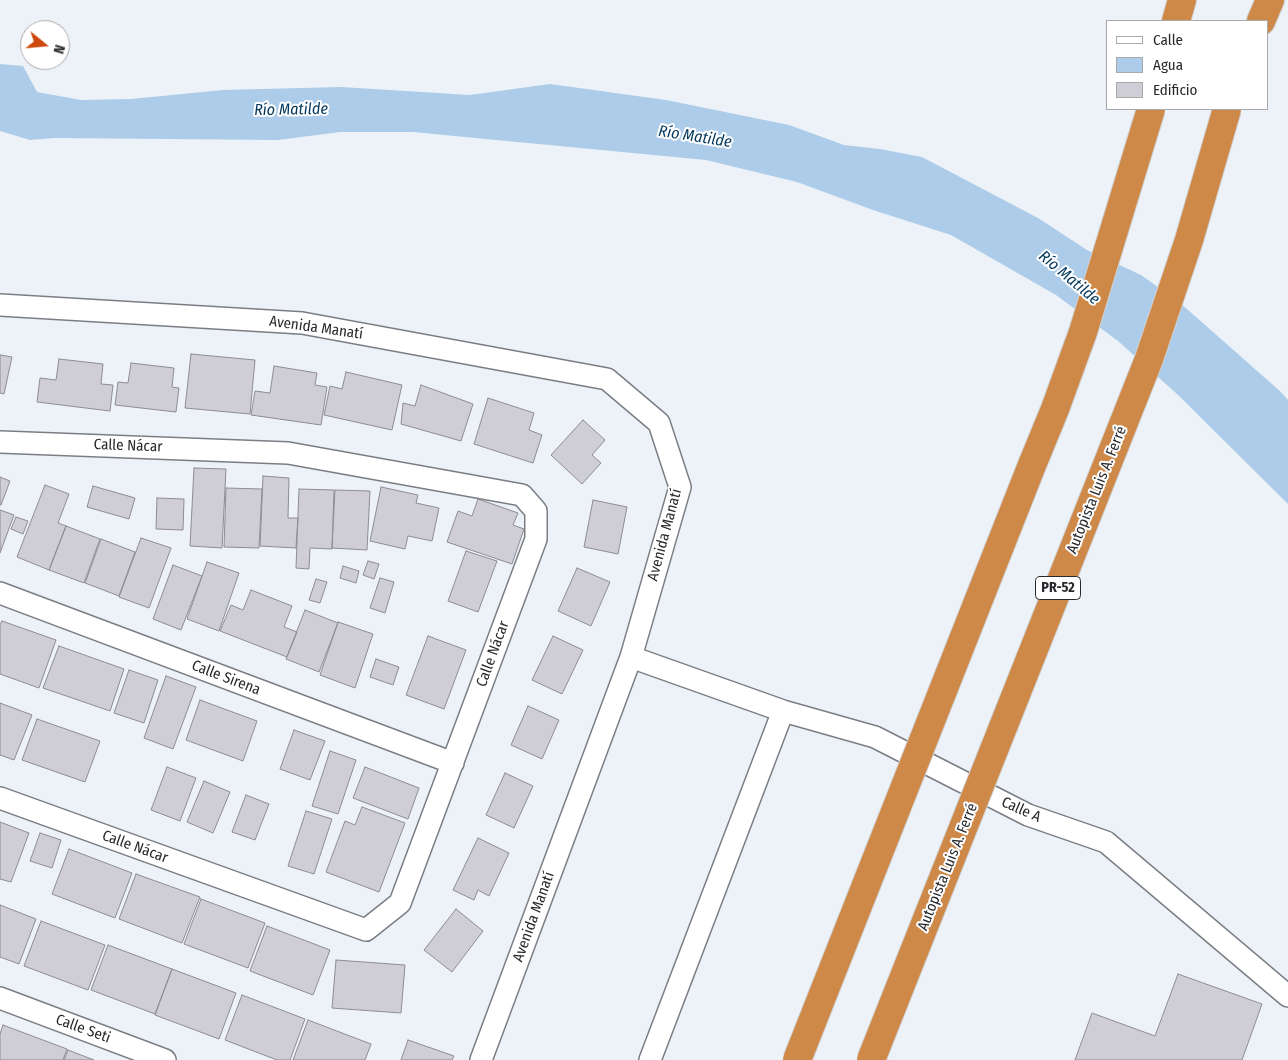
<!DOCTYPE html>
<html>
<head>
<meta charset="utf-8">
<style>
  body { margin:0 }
  #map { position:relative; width:1288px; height:1060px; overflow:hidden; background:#edf2f8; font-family:"Fira Sans Condensed",sans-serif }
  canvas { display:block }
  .legend { position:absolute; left:1106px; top:20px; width:162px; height:90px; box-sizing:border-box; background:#fff; border:1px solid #a9a9ab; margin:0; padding:6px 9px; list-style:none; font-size:15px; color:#28292c }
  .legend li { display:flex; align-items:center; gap:10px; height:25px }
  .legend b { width:25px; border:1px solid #a9a9ab }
  .north { position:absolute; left:20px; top:20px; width:50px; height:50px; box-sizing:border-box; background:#fff; border:1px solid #a9a9ab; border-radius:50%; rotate:107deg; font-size:14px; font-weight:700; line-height:20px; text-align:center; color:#28292c }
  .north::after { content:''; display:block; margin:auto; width:18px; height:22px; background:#ce480d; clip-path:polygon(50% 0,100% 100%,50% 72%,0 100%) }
</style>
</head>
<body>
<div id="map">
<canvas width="1288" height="1060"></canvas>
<ul class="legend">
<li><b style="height:6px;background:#fff"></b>Calle</li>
<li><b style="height:14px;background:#accce9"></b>Agua</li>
<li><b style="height:14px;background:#cfcdd5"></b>Edificio</li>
</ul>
<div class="north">N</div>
</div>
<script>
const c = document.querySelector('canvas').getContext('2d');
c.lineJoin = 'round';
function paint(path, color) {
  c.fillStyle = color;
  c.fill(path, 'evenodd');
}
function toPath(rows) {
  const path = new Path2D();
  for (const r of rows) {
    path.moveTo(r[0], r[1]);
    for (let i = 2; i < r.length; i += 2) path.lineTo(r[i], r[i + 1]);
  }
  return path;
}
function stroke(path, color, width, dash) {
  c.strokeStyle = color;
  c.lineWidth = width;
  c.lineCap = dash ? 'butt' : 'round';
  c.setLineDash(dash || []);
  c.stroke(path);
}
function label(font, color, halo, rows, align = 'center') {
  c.font = font + ' "Fira Sans Condensed",sans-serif';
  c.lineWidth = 4;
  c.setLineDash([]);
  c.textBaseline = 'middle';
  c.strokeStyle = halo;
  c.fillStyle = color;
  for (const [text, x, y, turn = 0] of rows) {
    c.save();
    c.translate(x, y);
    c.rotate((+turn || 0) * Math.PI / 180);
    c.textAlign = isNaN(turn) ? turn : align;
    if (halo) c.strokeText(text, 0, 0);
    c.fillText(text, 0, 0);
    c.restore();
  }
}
paint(toPath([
  [0,64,23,66,37,92,81,100,131,99,223,90,341,87,470,95,550,84,666,100,789,125,844,145,880,149,922,157,1038,218,1087,250,1141,275,1179,302,1281,392,1288,400,1288,504,1177,394,1118,341,1056,295,951,235,873,210,797,182,706,160,413,132,340,132,278,140,54,138,30,140,0,131]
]), '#accce9');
const building = toPath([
  [191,354,255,360,250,414,185,408,191,354],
  [0,355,12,357,4,394,0,393,0,355],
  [59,359,103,364,101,384,113,385,110,411,37,402,40,378,56,380,59,359],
  [131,363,174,368,172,387,179,388,176,412,115,405,118,382,128,383,131,363],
  [274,366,317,373,315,385,327,387,321,425,251,415,255,391,270,393,274,366],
  [346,372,402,385,392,430,324,415,330,386,342,389,346,372],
  [421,385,473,404,461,441,401,424,403,403,415,406,421,385],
  [488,398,534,413,529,430,542,435,533,463,474,444,488,398],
  [583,420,605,440,592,455,601,463,582,484,551,455,583,420],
  [194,468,226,469,222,548,190,546,194,468],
  [263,476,289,478,288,518,298,518,296,548,260,546,263,476],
  [0,477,10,481,1,505,0,505,0,477],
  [45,485,69,494,58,523,66,526,49,570,17,557,45,485],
  [93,486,135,498,129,519,87,507,93,486],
  [381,487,418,495,416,503,439,508,432,541,408,536,405,549,370,541,381,487],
  [226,488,262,489,259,548,224,547,226,488],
  [299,489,334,490,332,549,310,548,309,569,296,568,299,489],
  [335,490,370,491,367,550,332,548,335,490],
  [157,498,184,499,183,530,156,529,157,498],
  [478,499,518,513,513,525,524,529,512,564,447,542,458,511,472,516,478,499],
  [593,500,627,507,618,554,584,547,593,500],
  [0,510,14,515,0,553,0,510],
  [16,517,28,521,23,534,11,529,16,517],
  [66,526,100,539,84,583,49,570,66,526],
  [141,538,171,548,149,608,119,597,141,538],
  [101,539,135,552,119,596,85,583,101,539],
  [466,551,497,561,478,612,448,601,466,551],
  [368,561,379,564,374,579,363,575,368,561],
  [207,562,239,573,219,631,187,619,207,562],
  [173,565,202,576,181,630,153,619,173,565],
  [343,566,359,571,356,583,340,578,343,566],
  [577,568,610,582,591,626,558,611,577,568],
  [380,578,394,582,385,613,370,608,380,578],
  [316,579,327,582,320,603,309,600,316,579],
  [251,590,292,606,284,627,297,632,287,657,220,631,231,605,243,610,251,590],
  [305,610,338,623,319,672,286,659,305,610],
  [2,621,56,640,39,688,0,674,0,625,2,621],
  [338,622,373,634,355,688,320,675,338,622],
  [428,636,466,650,444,709,406,695,428,636],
  [553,636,583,650,562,694,532,680,553,636],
  [59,646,124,669,110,711,43,688,59,646],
  [376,659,399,667,393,685,370,677,376,659],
  [129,670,158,680,144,723,114,713,129,670],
  [166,676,196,687,173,749,144,738,166,676],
  [200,700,257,721,243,761,186,740,200,700],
  [0,703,32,715,14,760,0,755,0,703],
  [528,706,559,720,542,759,511,745,528,706],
  [37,719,100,741,85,782,22,760,37,719],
  [294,730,325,741,310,780,280,769,294,730],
  [330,751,356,760,338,814,312,806,330,751],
  [167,767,196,778,180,821,151,810,167,767],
  [365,767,419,788,408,819,353,798,365,767],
  [505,773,533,786,514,828,486,815,505,773],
  [204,781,230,792,213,833,187,822,204,781],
  [246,795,269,804,255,840,232,832,246,795],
  [362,807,405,823,379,892,326,872,345,821,355,825,362,807],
  [306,811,332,819,314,874,288,866,306,811],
  [0,822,29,833,11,882,0,879,0,822],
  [40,833,61,840,52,868,30,861,40,833],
  [478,838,509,853,489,896,478,890,474,900,453,890,478,838],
  [69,849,132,873,115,918,52,894,69,849],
  [136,874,200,897,182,943,119,919,136,874],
  [201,899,265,923,248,968,184,944,201,899],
  [0,905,36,919,19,964,0,957,0,905],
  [456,909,483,931,452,972,424,950,456,909],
  [41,921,105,945,88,990,24,966,41,921],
  [267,926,330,950,313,995,250,971,267,926],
  [108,945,172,969,155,1014,91,990,108,945],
  [336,960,405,965,401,1013,332,1008,336,960],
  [172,969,236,993,219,1039,155,1015,172,969],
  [1178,974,1262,1004,1242,1060,1075,1060,1092,1013,1155,1036,1178,974],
  [242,995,305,1019,290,1060,277,1060,225,1040,242,995],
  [308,1020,371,1044,365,1060,293,1060,308,1020],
  [3,1025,67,1049,63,1060,0,1060,0,1034,3,1025],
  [408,1040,454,1056,452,1060,401,1060,408,1040],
  [68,1050,94,1060,64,1060,68,1050]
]);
paint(building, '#cfcdd5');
stroke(building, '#8d8c92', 1);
const street = toPath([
  [0,305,302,323,607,379,659,423,680,487,631,657,481,1060],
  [0,442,288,453,522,495,536,511,536,539,400,903,366,930,0,798],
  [0,593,453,763],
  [631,657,783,711,875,737,1028,815,1106,842,1288,996],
  [0,998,165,1060],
  [650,1060,783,711]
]);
const highway = toPath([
  [1176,21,1182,0],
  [1261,21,1270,0]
]);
stroke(street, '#7a7e84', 24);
stroke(highway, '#d0d0d1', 30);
stroke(street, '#fff', 21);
stroke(highway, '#ce8949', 28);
const highwayBridge = toPath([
  [797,1060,1032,465,1055,409,1083,332,1151,109],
  [871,1060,1149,359,1189,240,1227,109]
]);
stroke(highwayBridge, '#d0d0d1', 30, []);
stroke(highwayBridge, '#ce8949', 28);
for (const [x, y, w] of [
  [1058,588,45]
]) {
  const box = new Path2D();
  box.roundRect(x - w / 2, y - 11.5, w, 23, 4);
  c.fillStyle = '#fff';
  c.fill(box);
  stroke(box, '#28292c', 1);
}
label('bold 14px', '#28292c', null, [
  ["PR-52",1058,588]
]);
label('15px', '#28292c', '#fff', [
  ["Avenida Manatí",316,328,8],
  ["Calle Nácar",128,446,2],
  ["Autopista Luis A. Ferré",1097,490,-68],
  ["Avenida Manatí",665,535,-75],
  ["Calle Nácar",493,654,-70],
  ["Calle Sirena",226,678,21],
  ["Calle A",1021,810,24],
  ["Calle Nácar",135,847,20],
  ["Autopista Luis A. Ferré",948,867,-68],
  ["Avenida Manatí",534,917,-70],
  ["Calle Seti",83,1029,20]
]);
label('italic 16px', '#00365b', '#fff', [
  ["Río Matilde",291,110,-1],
  ["Río Matilde",695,137,9],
  ["Río Matilde",1069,278,40]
]);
</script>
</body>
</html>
